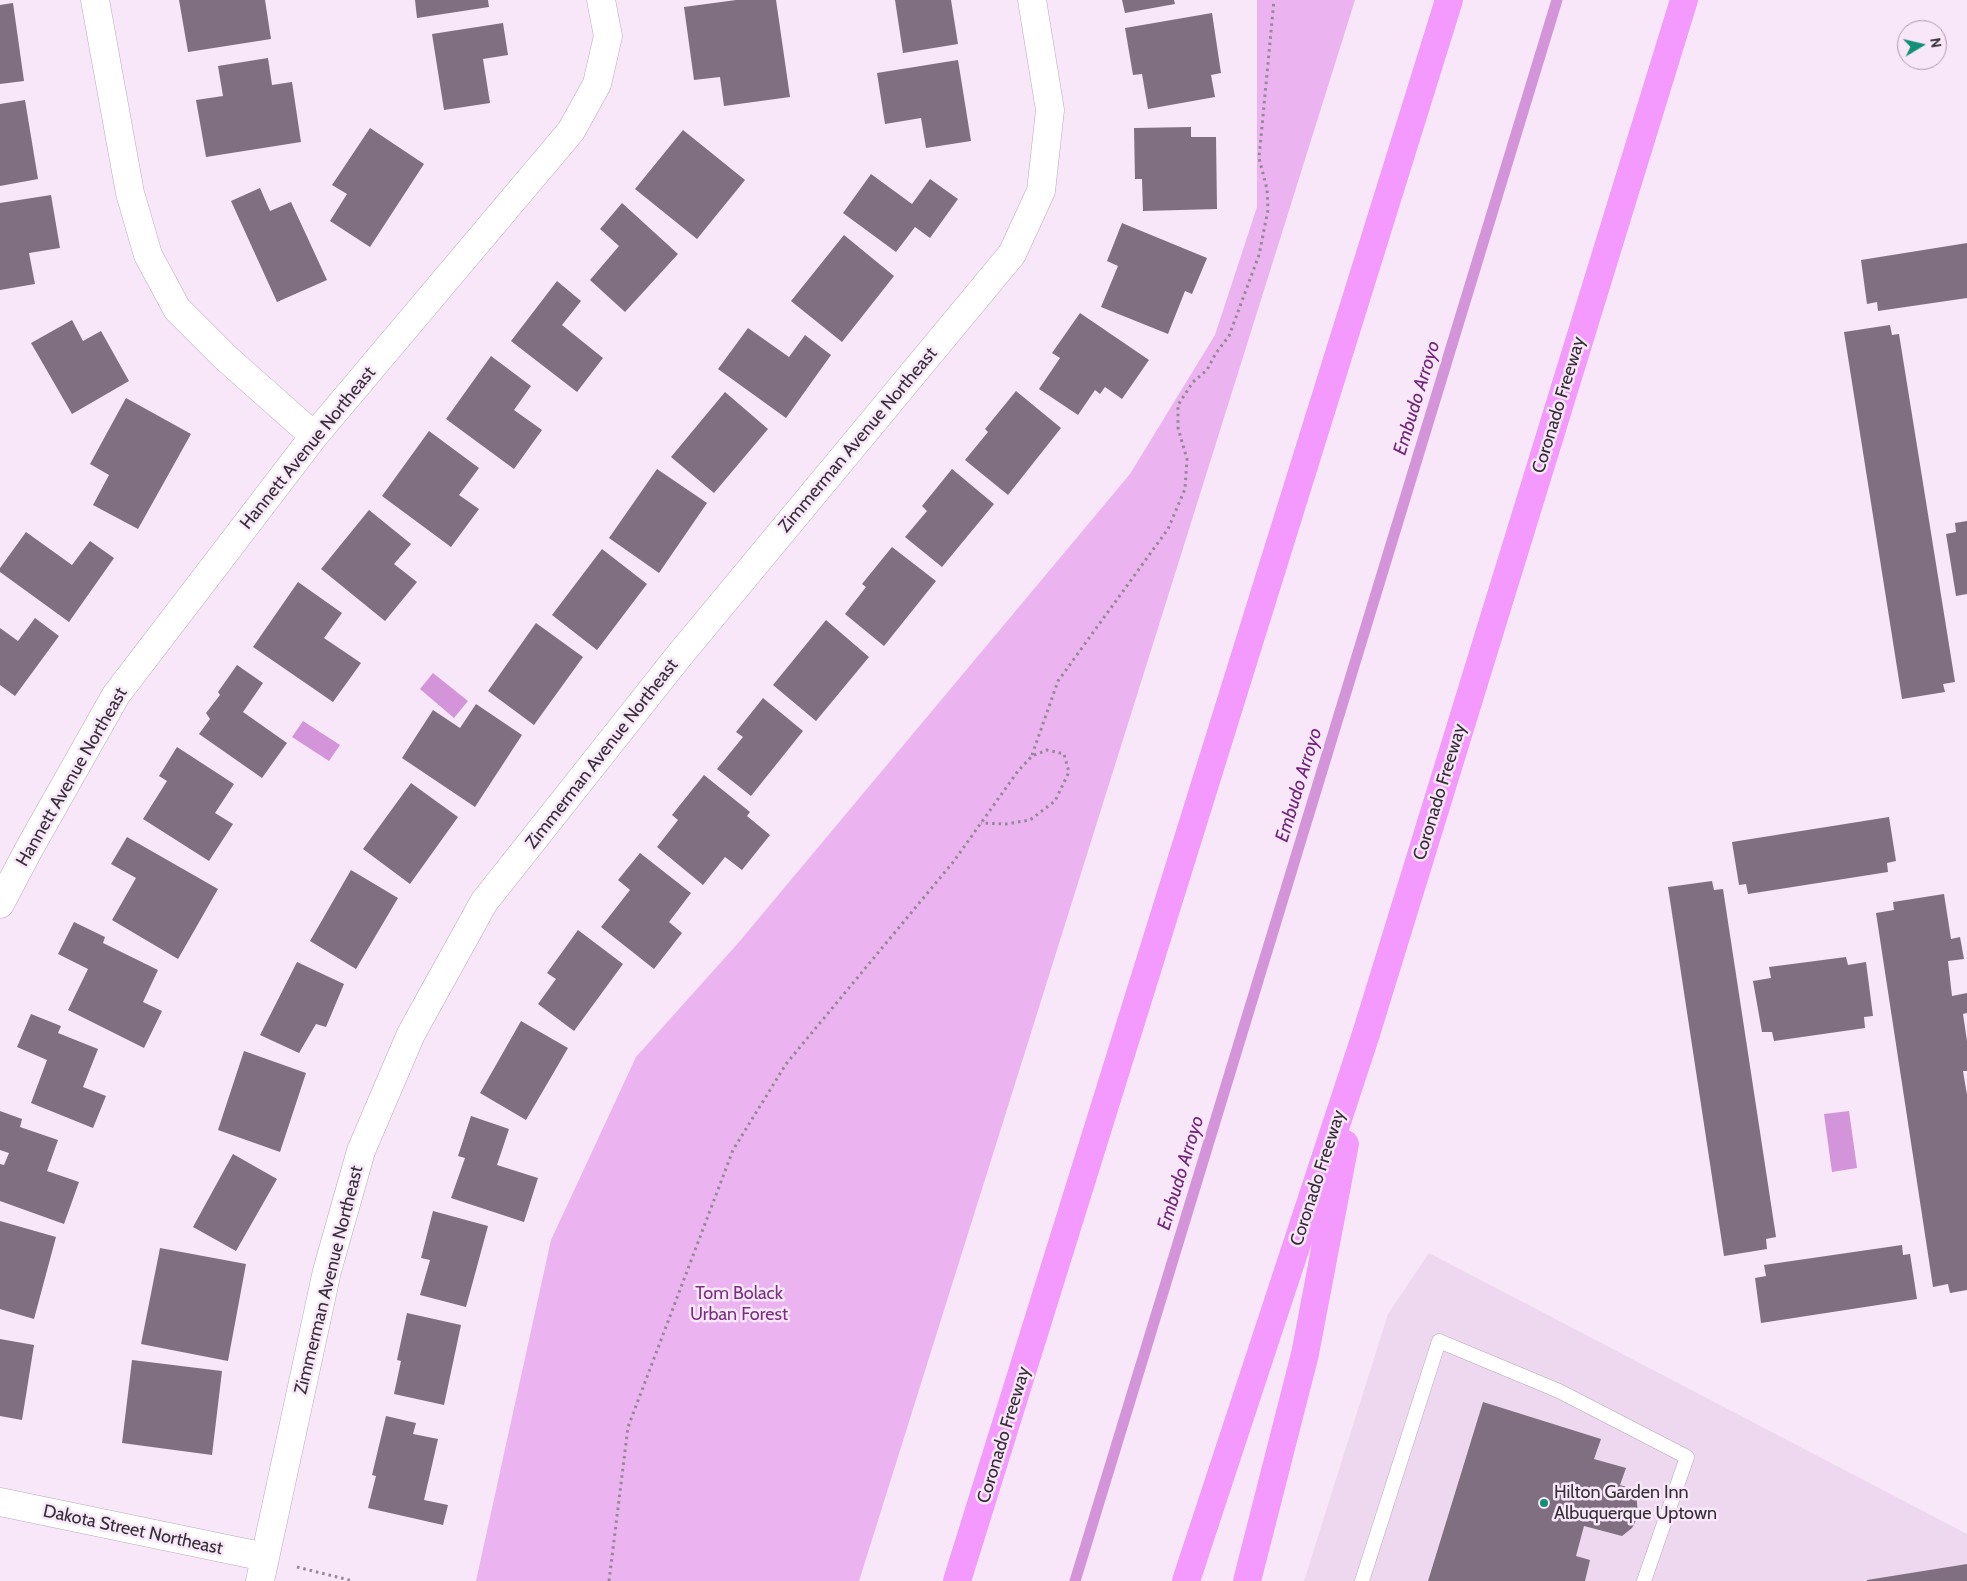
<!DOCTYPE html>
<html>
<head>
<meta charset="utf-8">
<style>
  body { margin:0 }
  #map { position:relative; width:1967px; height:1581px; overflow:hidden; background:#f8e6f9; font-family:Cabin,sans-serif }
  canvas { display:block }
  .north { position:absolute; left:1897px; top:20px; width:50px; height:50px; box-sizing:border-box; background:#f8e6f9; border:1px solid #aa9cab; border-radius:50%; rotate:81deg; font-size:14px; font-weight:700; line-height:20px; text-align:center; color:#342e35 }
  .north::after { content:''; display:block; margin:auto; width:18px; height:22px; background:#119077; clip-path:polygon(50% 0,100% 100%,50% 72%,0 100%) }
</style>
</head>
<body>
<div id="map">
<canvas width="1967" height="1581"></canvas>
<div class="north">N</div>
</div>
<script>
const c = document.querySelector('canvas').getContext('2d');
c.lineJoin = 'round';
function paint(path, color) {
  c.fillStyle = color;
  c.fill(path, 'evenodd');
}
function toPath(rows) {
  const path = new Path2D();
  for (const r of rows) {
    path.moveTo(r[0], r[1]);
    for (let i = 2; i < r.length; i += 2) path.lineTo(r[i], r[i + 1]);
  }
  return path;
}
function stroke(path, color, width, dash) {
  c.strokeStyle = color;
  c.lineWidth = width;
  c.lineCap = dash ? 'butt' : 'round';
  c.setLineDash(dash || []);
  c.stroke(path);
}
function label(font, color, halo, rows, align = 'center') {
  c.font = font + ' Cabin,sans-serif';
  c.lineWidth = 5;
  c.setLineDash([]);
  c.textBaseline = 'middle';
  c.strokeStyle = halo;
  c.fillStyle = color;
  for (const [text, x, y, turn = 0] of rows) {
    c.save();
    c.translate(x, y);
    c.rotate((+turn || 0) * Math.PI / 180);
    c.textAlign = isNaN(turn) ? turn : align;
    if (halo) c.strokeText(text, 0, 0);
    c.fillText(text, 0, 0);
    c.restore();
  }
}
paint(toPath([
  [1429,1253,1967,1534,1967,1581,1304,1581,1388,1314]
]), '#eed8f0');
paint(toPath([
  [1257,0,1355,0,859,1581,476,1581,551,1240,636,1057,739,942,1130,474,1215,335,1257,207]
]), '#ebb4f0');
paint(toPath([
  [433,673,468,701,454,718,420,689],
  [303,721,340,745,329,761,292,737],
  [1849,1111,1857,1168,1832,1172,1824,1114]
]), '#d494da');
stroke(toPath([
  [1075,1581,1557,0]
]), '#d494da', 11);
paint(toPath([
  [179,0,265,0,271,39,188,52],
  [415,0,488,0,489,7,417,18],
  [736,0,776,0,790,97,724,106,720,77,694,80,684,7],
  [895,0,951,0,958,44,903,53],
  [1122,0,1174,0,1175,4,1125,13],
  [13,3,24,81,0,84,0,5],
  [1212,13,1221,73,1211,75,1215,97,1148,109,1142,74,1133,75,1125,28],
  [503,23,508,55,483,59,490,103,444,110,432,34],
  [268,58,272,85,292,82,301,142,206,157,196,100,223,96,218,66],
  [958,60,971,141,926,148,921,118,885,124,877,73],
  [25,100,38,179,0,186,0,104],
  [1191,127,1191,137,1216,137,1217,209,1143,211,1142,179,1135,179,1134,128],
  [370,128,424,164,370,247,330,221,347,194,332,185],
  [683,130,745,180,697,239,635,189],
  [871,174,912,204,930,179,958,199,930,238,915,227,896,252,843,213],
  [260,188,270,211,291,202,327,280,277,302,231,201],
  [51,195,60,248,29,253,35,284,0,290,0,203],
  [622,203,678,254,625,312,590,280,619,246,600,229],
  [1122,223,1207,258,1192,294,1185,291,1168,334,1101,307,1118,266,1107,261],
  [844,235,894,276,842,342,791,301],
  [1967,243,1967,298,1878,311,1877,302,1867,304,1861,260],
  [557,281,581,301,562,325,603,358,577,392,511,341],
  [1080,313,1149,360,1122,399,1105,387,1100,394,1095,390,1078,415,1039,389,1060,358,1052,353],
  [72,320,83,341,101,331,129,381,72,414,31,343],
  [1890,325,1892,335,1899,334,1955,682,1943,684,1945,692,1902,699,1844,332],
  [748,328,789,357,805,335,831,355,786,418,718,369],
  [491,356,531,386,514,410,542,430,514,469,446,419],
  [1016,391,1061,428,1008,495,965,460,988,432,985,429],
  [725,392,768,429,714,493,671,457],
  [126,398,191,434,138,529,93,505,109,475,90,464],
  [429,431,479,468,459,495,479,509,451,547,382,496],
  [657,469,707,503,659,573,609,538],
  [952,469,994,504,942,567,905,537,927,511,922,506],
  [369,510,411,544,394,564,417,582,385,621,321,569],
  [1967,521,1967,594,1956,596,1946,534,1956,532,1955,523],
  [26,532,72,565,90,541,114,558,69,622,0,572,0,568],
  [892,547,936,581,884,646,845,614,866,587,862,584],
  [602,549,647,584,597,650,552,615],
  [298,582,342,613,324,638,361,663,333,702,253,647],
  [35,618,59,636,15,696,0,685,0,628,18,641],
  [826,620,869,657,816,721,773,685],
  [536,623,583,657,534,725,488,691],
  [237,665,263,683,243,712,287,743,262,778,199,734,210,719,206,713,220,695,218,692],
  [763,698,803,731,751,796,717,769,743,737,736,732],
  [476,704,522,735,475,807,402,758,433,710,460,728],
  [177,747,234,784,215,813,233,824,209,861,143,819,167,781,159,776],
  [704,775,750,812,747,816,770,835,742,870,725,857,703,885,657,847,678,820,672,815],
  [411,783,458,817,410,884,363,849],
  [1889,817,1896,861,1887,863,1888,872,1748,894,1746,884,1739,885,1732,842],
  [127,837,218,889,178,959,112,920,136,878,111,864],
  [640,853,691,893,669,922,682,933,654,969,601,927,630,890,618,880],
  [351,870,398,898,356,969,310,941],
  [1712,881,1714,890,1723,889,1776,1237,1766,1239,1767,1249,1724,1256,1668,887],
  [1944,894,1951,939,1960,937,1964,959,1948,961,1952,996,1967,993,1967,1013,1963,1014,1967,1041,1967,1071,1963,1071,1967,1095,1967,1290,1950,1293,1948,1284,1933,1287,1876,913,1894,910,1893,902],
  [74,922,105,937,103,943,158,970,143,1002,162,1011,144,1048,68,1010,88,969,58,954],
  [578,930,623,964,574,1031,538,1004,556,979,547,973],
  [1846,957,1848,965,1866,962,1873,1016,1864,1017,1865,1028,1774,1041,1772,1032,1762,1032,1753,981,1771,978,1769,967],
  [297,962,344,984,326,1027,316,1024,299,1053,260,1035],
  [31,1014,61,1026,58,1033,98,1049,83,1087,106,1096,93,1128,31,1103,47,1060,17,1047],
  [521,1021,568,1048,526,1120,480,1093],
  [244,1051,306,1073,280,1152,218,1130],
  [0,1111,22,1119,20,1127,58,1140,47,1171,79,1182,64,1224,0,1201,0,1164,4,1165,9,1153,0,1150],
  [471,1116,509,1129,497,1165,538,1178,524,1222,451,1198,465,1158,458,1156],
  [233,1154,277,1179,236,1251,193,1227],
  [433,1211,488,1226,466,1307,420,1295,430,1260,421,1258],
  [0,1221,56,1237,34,1319,0,1309],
  [1902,1245,1903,1255,1910,1254,1917,1299,1761,1323,1755,1278,1766,1276,1764,1265],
  [160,1248,246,1264,228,1361,141,1344],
  [407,1313,461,1325,444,1405,394,1394,401,1361,397,1360],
  [0,1339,34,1345,22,1420,0,1416],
  [132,1360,222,1371,212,1455,122,1443],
  [1483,1402,1601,1439,1594,1459,1626,1468,1620,1485,1636,1490,1638,1517,1632,1528,1622,1536,1584,1526,1576,1556,1590,1560,1585,1581,1428,1581],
  [386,1416,416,1423,413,1434,438,1439,424,1500,448,1505,443,1525,368,1508,376,1476,372,1475],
  [1967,1564,1967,1581,1867,1581,1867,1580]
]), '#7f6f80');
const lane = toPath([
  [1362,1581,1439,1341,1559,1391,1687,1457,1644,1581]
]);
const street = toPath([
  [95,0,130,193,148,255,177,309,225,357,314,436],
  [0,904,29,849,116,695,314,436,571,131,597,84,608,36,601,0],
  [0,1502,265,1557],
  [260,1581,327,1271,361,1151,411,1034,484,902,678,657,1012,254,1041,191,1050,110,1032,0]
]);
const highway = toPath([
  [957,1581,1449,0],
  [1186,1581,1366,1034,1684,0],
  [1247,1581,1305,1354,1345,1144]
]);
stroke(lane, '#b9a8ba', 15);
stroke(street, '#b9a8ba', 29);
stroke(highway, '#fff', 29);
stroke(toPath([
  [1032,755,1058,681,1168,529,1185,489,1187,459,1178,428,1178,405,1193,382,1207,370,1216,353,1229,336,1259,255,1268,210,1267,189,1259,158,1274,0],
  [297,1567,353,1581],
  [609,1581,628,1427,733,1150,786,1064,954,861,981,823,1018,771,1032,756,1047,750,1064,754,1069,772,1055,801,1030,820,1006,824,981,823]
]), '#948895', 3, [2.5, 4]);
stroke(lane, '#fff', 14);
stroke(street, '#fff', 28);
stroke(highway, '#f499fd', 28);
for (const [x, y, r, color] of [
  [1544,1503,5,"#119077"]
]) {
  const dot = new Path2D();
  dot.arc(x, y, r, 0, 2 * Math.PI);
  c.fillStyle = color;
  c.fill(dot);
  stroke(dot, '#f8e6f9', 2);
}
label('18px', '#342e35', '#f8e6f9', [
  ["Coronado Freeway",1559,405,-73],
  ["Zimmerman Avenue Northeast",858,440,-50],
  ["Hannett Avenue Northeast",308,448,-51],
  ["Zimmerman Avenue Northeast",602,754,-52],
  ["Hannett Avenue Northeast",72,777,-60],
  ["Coronado Freeway",1440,792,-73],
  ["Coronado Freeway",1318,1178,-72],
  ["Zimmerman Avenue Northeast",329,1280,-76],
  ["Coronado Freeway",1004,1435,-73],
  ["Dakota Street Northeast",133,1530,12]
]);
label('18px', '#7b2f83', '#f8e6f9', [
  ["Tom Bolack",739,1294],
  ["Urban Forest",739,1315]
]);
label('18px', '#342e35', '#f8e6f9', [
  ["Hilton Garden Inn",1554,1493],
  ["Albuquerque Uptown",1554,1514]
], 'left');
label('italic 19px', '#712479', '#f8e6f9', [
  ["Embudo Arroyo",1417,398,-73],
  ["Embudo Arroyo",1299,785,-73],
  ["Embudo Arroyo",1181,1173,-73]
]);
</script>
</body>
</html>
